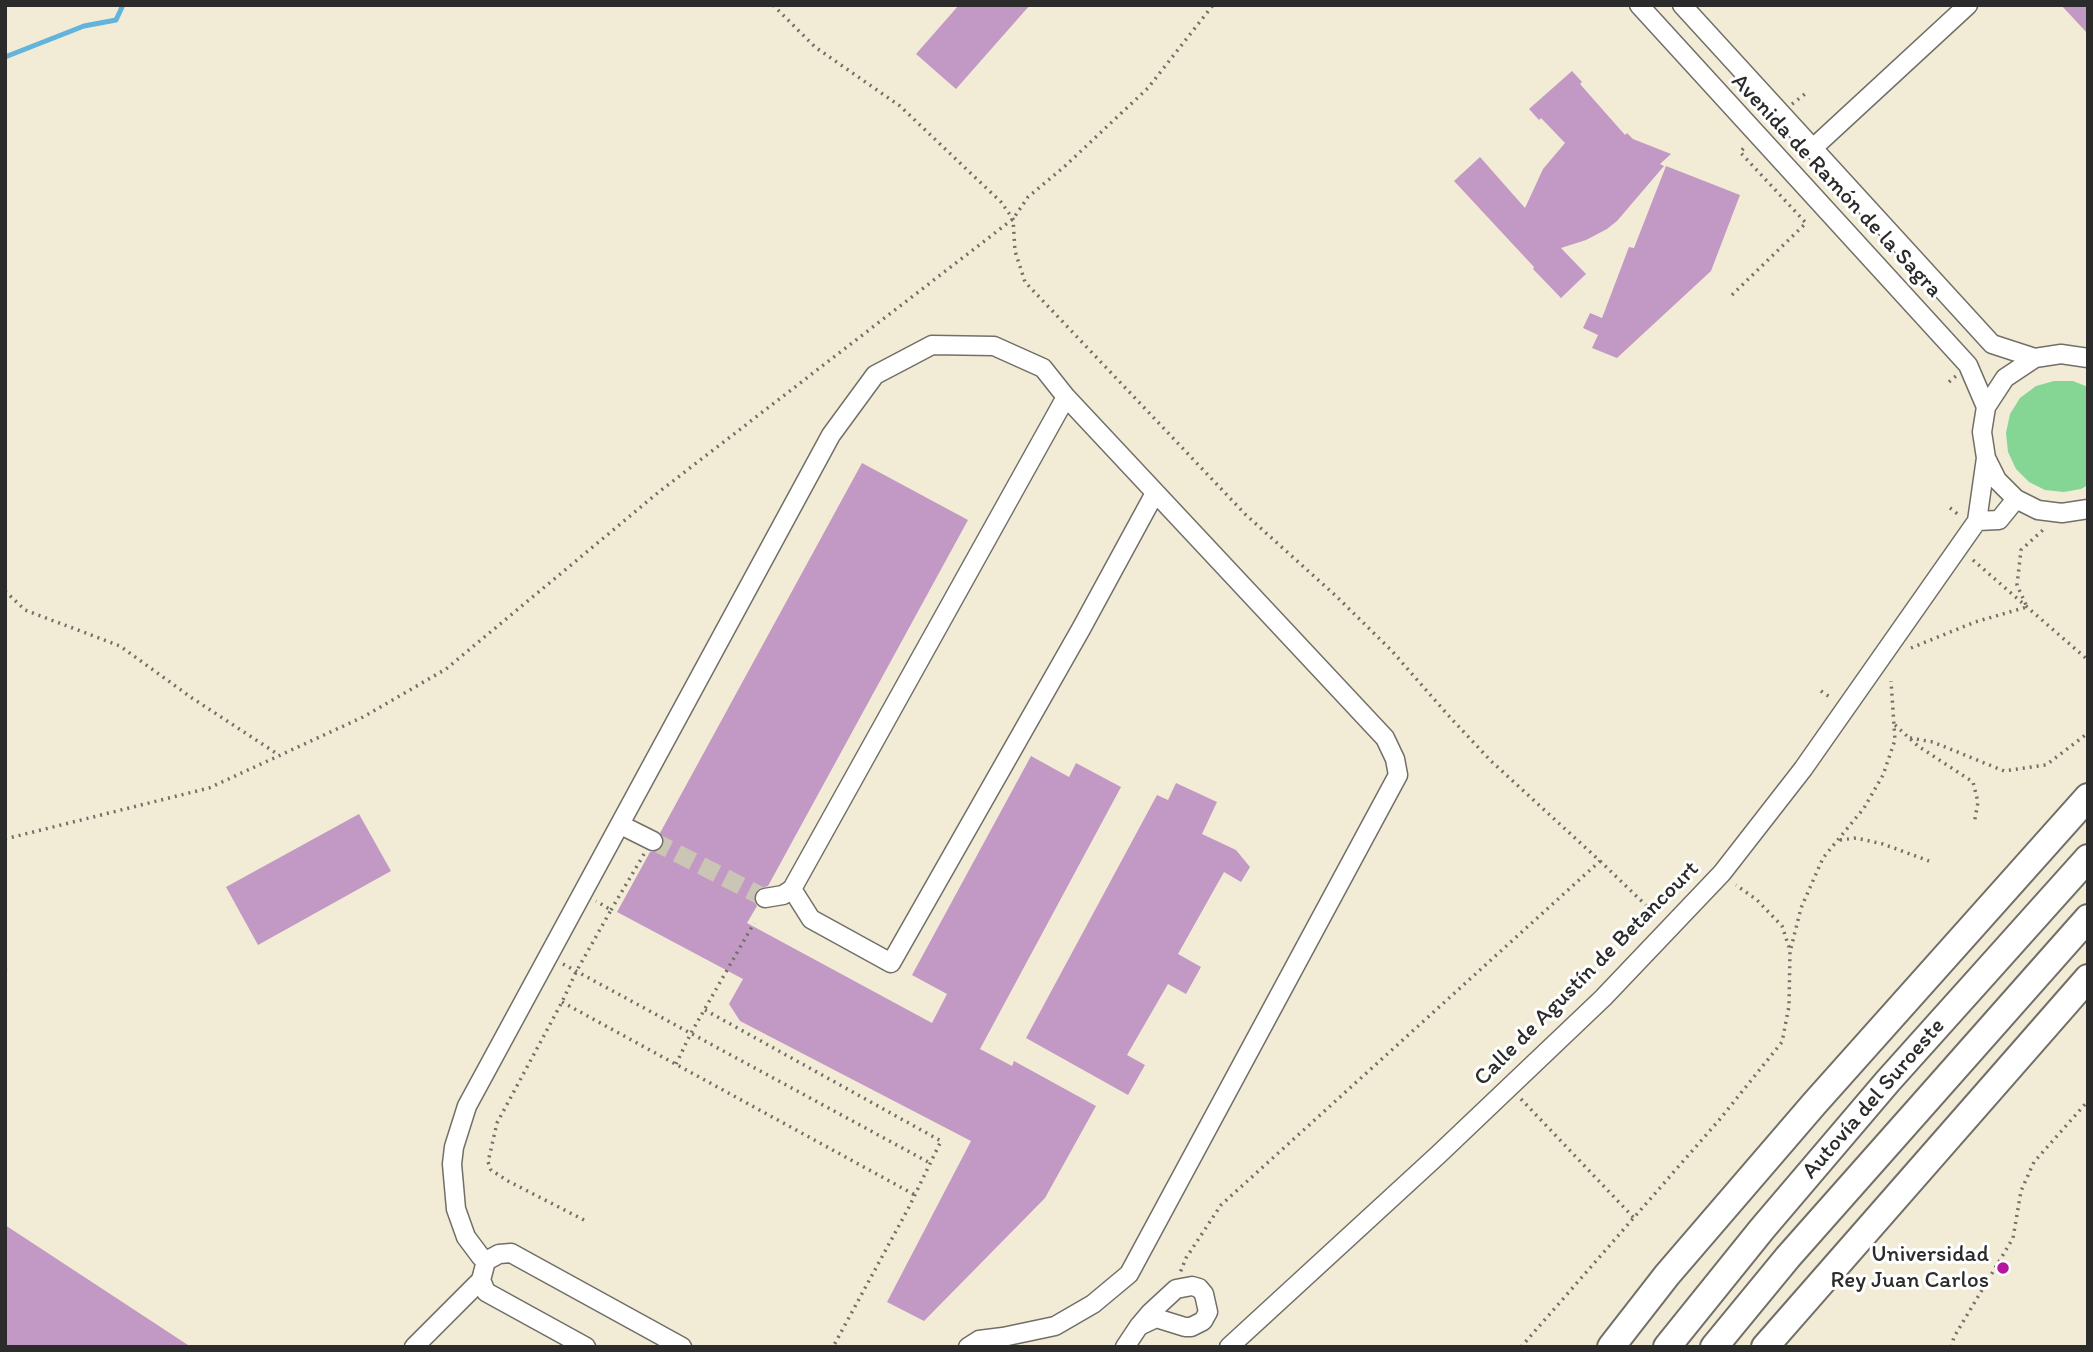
<!DOCTYPE html>
<html>
<head>
<meta charset="utf-8">
<style>
  body { margin:0 }
  #map { position:relative; width:2093px; height:1352px; overflow:hidden; background:#f2ecd6; font-family:Itim,sans-serif }
  canvas { display:block }
  .frame { position:absolute; inset:0; border:7px solid #2b2b2b; pointer-events:none }
</style>
</head>
<body>
<div id="map">
<canvas width="2093" height="1352"></canvas>
<div class="frame"></div>
</div>
<script>
const c = document.querySelector('canvas').getContext('2d');
c.lineJoin = 'round';
function paint(path, color) {
  c.fillStyle = color;
  c.fill(path, 'evenodd');
}
function toPath(rows) {
  const path = new Path2D();
  for (const r of rows) {
    path.moveTo(r[0], r[1]);
    for (let i = 2; i < r.length; i += 2) path.lineTo(r[i], r[i + 1]);
  }
  return path;
}
function stroke(path, color, width, dash) {
  c.strokeStyle = color;
  c.lineWidth = width;
  c.lineCap = dash ? 'butt' : 'round';
  c.setLineDash(dash || []);
  c.stroke(path);
}
function label(font, color, halo, rows, align = 'center') {
  c.font = font + ' Itim,sans-serif';
  c.lineWidth = 6;
  c.setLineDash([]);
  c.textBaseline = 'middle';
  c.strokeStyle = halo;
  c.fillStyle = color;
  for (const [text, x, y, turn = 0] of rows) {
    c.save();
    c.translate(x, y);
    c.rotate((+turn || 0) * Math.PI / 180);
    c.textAlign = isNaN(turn) ? turn : align;
    if (halo) c.strokeText(text, 0, 0);
    c.fillText(text, 0, 0);
    c.restore();
  }
}
paint(toPath([
  [2054,381,2073,381,2088,387,2088,485,2081,489,2064,492,2045,490,2029,482,2016,469,2008,452,2006,433,2010,414,2020,398,2036,386]
]), '#85d595');
stroke(toPath([
  [5,57,84,26,116,20,123,5]
]), '#62b4dd', 5);
paint(toPath([
  [959,5,1030,5,956,89,916,54],
  [2061,5,2088,5,2088,34],
  [1572,71,1582,82,1580,84,1625,135,1627,133,1633,139,1671,154,1660,164,1664,166,1617,221,1607,229,1586,240,1561,248,1586,274,1561,298,1533,269,1534,267,1454,181,1480,157,1525,208,1543,169,1565,143,1541,118,1539,120,1529,109],
  [1666,166,1740,195,1711,271,1617,358,1592,348,1598,335,1583,328,1590,313,1602,318,1629,247,1634,248],
  [862,463,968,520,768,886,758,889,755,893,754,901,757,906,747,923,932,1023,947,994,912,975,1031,756,1069,777,1076,763,1121,787,980,1049,1012,1066,1014,1061,1096,1106,1045,1198,924,1321,887,1302,971,1141,740,1021,729,1004,743,979,617,912,650,852,659,851,663,847,664,840,660,833],
  [1176,783,1217,802,1202,834,1236,850,1250,867,1241,882,1224,872,1178,954,1201,967,1186,994,1168,984,1127,1055,1145,1065,1128,1095,1026,1038,1157,795,1168,800],
  [359,814,391,871,258,945,226,887],
  [5,1225,191,1347,5,1347]
]), '#c299c4');
stroke(toPath([
  [653,841,765,898]
]), '#cac5b4', 18, [18, 9]);
const minor = toPath([
  [1639,5,1968,365,1986,407],
  [1682,5,1992,344,2035,358],
  [1812,149,1968,5],
  [2088,358,2061,354,2035,358,2005,378,1986,407,1982,432,1986,458,1997,480,2016,499,2038,510,2062,513,2088,509],
  [1066,397,792,889,811,919,891,963,1081,629,1155,493],
  [1977,521,1999,520,2016,499],
  [621,825,653,841],
  [765,898,783,895,792,889],
  [486,1261,481,1257,466,1237,456,1209,452,1164,454,1147,467,1106,831,435,875,375,932,345,994,346,1043,368,1066,397,1385,738,1395,759,1398,775,1129,1274,1093,1304,1055,1326,1003,1337,979,1340,968,1347],
  [414,1347,481,1280],
  [586,1347,486,1292,481,1280,486,1261,499,1254,511,1253,682,1347],
  [1125,1347,1139,1326,1150,1313,1176,1289,1192,1286,1199,1288,1204,1294,1208,1312,1203,1321,1191,1327,1185,1327,1156,1318,1139,1326],
  [1229,1347,1438,1155,1603,998,1722,873,1803,769,1977,521,1986,458]
]);
const highway = toPath([
  [1611,1347,1667,1275,1814,1104,2088,797],
  [1667,1347,1762,1229,1888,1081,2088,858],
  [1714,1347,1788,1257,2088,918],
  [1765,1347,2088,978]
]);
stroke(minor, '#716f67', 21);
stroke(highway, '#716f67', 30);
stroke(toPath([
  [773,5,815,47,900,106,1001,202,1013,219,1015,251,1025,282,1245,514,1336,596,1392,651,1447,714,1491,761,1600,861,1221,1205,1186,1258,1180,1273],
  [1792,104,1805,94],
  [1732,295,1806,223,1740,152,1745,147],
  [1949,382,1956,376],
  [1950,508,1959,515],
  [1973,560,2088,660],
  [5,591,25,610,120,646,192,698,279,755],
  [1911,648,1975,622,2027,607,2017,585,2021,550,2044,529],
  [1821,691,1831,698],
  [1895,725,1918,746,1973,782,1978,802,1974,824],
  [1910,738,1933,742,2004,771,2046,765,2088,733],
  [5,839,209,788,363,717,446,669,660,491,1013,219,1028,197,1064,167,1148,88,1213,5],
  [1840,840,1856,838,1883,844,1929,861],
  [1600,861,1655,914],
  [611,910,644,854],
  [1791,948,1801,908,1823,858,1864,808,1883,775,1895,740,1891,681],
  [563,964,930,1163],
  [5,969,6,971],
  [562,1002,915,1195],
  [705,1010,941,1141,908,1209,833,1347],
  [676,1064,691,1033,754,923],
  [1521,1099,1634,1218],
  [584,1220,508,1181,491,1170,488,1162,497,1123,562,1002,576,972,611,910,596,901],
  [1521,1347,1720,1119,1782,1042,1789,1006,1790,950,1782,926,1757,900,1736,885],
  [1951,1347,1954,1337,2013,1238,2021,1191,2034,1162,2088,1101]
]), '#716f67', 3.5, [2, 5]);
stroke(minor, '#fff', 18);
stroke(highway, '#fff', 26);
for (const [x, y, r, color] of [
  [2003,1268,7,"#b5179e"]
]) {
  const dot = new Path2D();
  dot.arc(x, y, r, 0, 2 * Math.PI);
  c.fillStyle = color;
  c.fill(dot);
  stroke(dot, '#fff', 2.5);
}
label('23px', '#2b2b2b', '#fff', [
  ["Avenida de Ramón de la Sagra",1836,186,47],
  ["Calle de Agustín de Betancourt",1587,974,-45],
  ["Autovía del Suroeste",1874,1099,-49]
]);
label('23px', '#2b2b2b', '#fff', [
  ["Universidad",1989,1255],
  ["Rey Juan Carlos",1989,1281]
], 'right');
</script>
</body>
</html>
